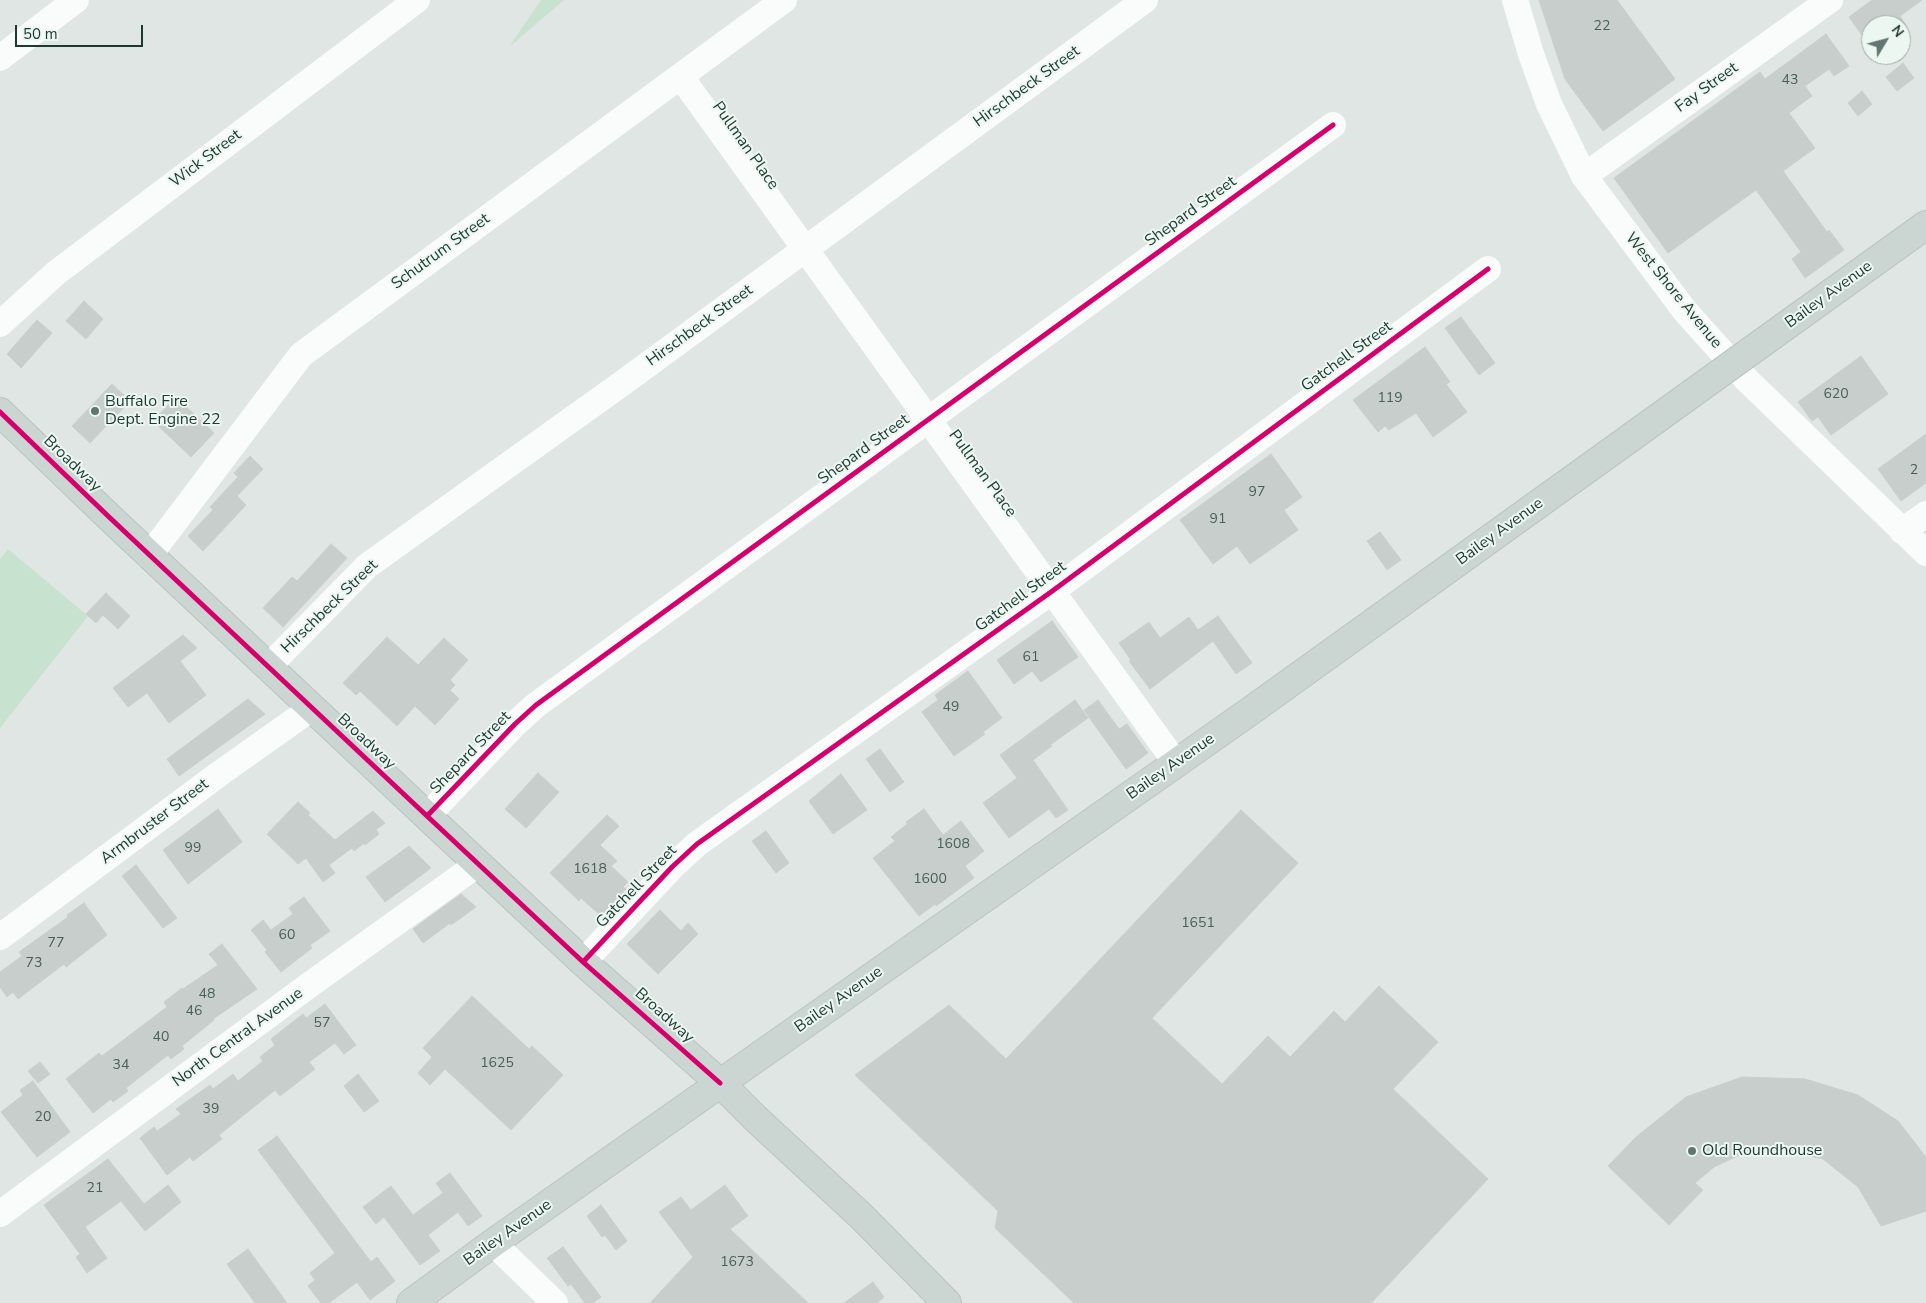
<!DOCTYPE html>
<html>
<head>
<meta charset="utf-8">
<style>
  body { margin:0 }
  #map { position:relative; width:1926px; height:1303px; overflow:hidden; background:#e0e6e3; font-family:"Nunito Sans",sans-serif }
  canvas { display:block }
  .north { position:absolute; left:1861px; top:15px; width:50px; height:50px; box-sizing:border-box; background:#edf7f2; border:1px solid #9aaba5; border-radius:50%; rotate:53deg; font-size:14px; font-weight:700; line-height:20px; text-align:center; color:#1d3a32 }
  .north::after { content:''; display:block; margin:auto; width:18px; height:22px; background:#617670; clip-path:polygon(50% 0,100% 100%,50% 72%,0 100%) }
  .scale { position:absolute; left:15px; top:25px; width:128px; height:22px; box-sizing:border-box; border:2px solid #1d3a32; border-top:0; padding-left:6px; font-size:15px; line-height:18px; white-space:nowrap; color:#1d3a32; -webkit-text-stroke:4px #edf7f2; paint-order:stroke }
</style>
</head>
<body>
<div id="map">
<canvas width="1926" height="1303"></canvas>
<div class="north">N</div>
<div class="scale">50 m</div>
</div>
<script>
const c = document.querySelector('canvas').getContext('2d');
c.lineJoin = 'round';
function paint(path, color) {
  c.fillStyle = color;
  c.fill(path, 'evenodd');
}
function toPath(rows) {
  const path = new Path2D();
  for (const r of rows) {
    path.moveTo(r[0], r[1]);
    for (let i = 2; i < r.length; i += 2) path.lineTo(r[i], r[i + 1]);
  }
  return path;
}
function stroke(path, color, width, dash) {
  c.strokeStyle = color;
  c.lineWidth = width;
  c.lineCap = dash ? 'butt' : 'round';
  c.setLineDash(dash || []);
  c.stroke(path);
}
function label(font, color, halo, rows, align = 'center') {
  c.font = font + ' "Nunito Sans",sans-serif';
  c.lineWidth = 4;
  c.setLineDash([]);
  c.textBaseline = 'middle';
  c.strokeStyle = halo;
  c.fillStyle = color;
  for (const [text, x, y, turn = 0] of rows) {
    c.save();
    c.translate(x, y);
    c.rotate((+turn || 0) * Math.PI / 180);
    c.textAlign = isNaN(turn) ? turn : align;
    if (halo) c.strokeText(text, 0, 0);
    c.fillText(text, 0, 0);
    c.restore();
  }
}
paint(toPath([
  [541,0,564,0,509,47],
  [8,549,88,616,0,728,0,559]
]), '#c7e2cf');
const building = toPath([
  [1539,0,1617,0,1675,79,1603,131,1565,79,1539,0],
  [1872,0,1922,0,1900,16,1906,25,1871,25,1871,48,1849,17,1872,0],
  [1826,34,1849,66,1834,76,1829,69,1805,86,1812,96,1789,113,1815,148,1783,171,1827,232,1829,230,1844,250,1805,278,1792,259,1801,252,1756,190,1668,253,1614,178,1760,72,1765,79,1826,34],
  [1903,63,1914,78,1897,91,1886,77,1903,63],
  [1862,91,1872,104,1858,116,1848,103,1862,91],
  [84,301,103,319,86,339,66,321,84,301],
  [1461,317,1495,363,1479,375,1445,328,1461,317],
  [37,320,52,333,21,368,7,354,37,320],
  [1425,347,1450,382,1446,384,1467,412,1433,437,1416,413,1389,430,1385,426,1378,432,1353,400,1425,347],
  [1861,356,1888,394,1831,435,1818,417,1812,421,1798,402,1861,356],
  [112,384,130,401,90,443,72,426,112,384],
  [176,397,214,433,191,457,153,421,176,397],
  [1926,434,1926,483,1901,501,1878,469,1926,434],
  [1271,454,1302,497,1284,510,1298,530,1250,564,1237,546,1213,564,1180,520,1271,454],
  [250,456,263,469,237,496,246,505,203,551,188,536,213,510,210,507,238,477,234,473,250,456],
  [1380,532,1401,560,1387,570,1367,541,1380,532],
  [331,544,347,558,283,627,263,608,292,577,297,581,331,544],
  [106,593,130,616,118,629,103,615,96,623,86,614,106,593],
  [1218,616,1252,663,1236,674,1213,641,1150,689,1129,661,1131,660,1119,643,1149,622,1160,638,1189,617,1198,630,1218,616],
  [1052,621,1078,657,1041,682,1032,671,1014,684,997,660,1052,621],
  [183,635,197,648,180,661,206,695,169,723,147,693,128,707,113,688,183,635],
  [387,637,418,665,444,638,468,660,450,680,455,685,450,690,459,699,435,725,415,706,397,726,360,691,356,695,343,683,387,637],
  [968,671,1002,718,983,732,985,734,954,756,922,712,938,700,935,695,968,671],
  [248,699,265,714,179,776,167,759,248,699],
  [1075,700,1088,718,1050,745,1052,746,1033,760,1068,810,1056,818,1049,809,1009,838,983,803,1017,778,1000,755,1075,700],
  [1098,700,1119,729,1127,724,1148,753,1126,769,1084,710,1098,700],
  [880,749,904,782,890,792,866,759,880,749],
  [538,773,559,792,526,828,505,809,538,773],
  [841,774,867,810,833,834,809,801,841,774],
  [298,802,310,813,308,815,335,840,373,811,385,823,376,830,379,834,365,845,364,843,354,851,352,848,329,865,335,873,323,882,306,858,298,864,267,834,298,802],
  [218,809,242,842,188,884,163,850,218,809],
  [924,809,943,835,961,821,984,851,965,866,974,878,936,906,935,904,919,916,873,858,895,841,891,837,907,824,906,822,924,809],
  [1241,810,1298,863,1152,1018,1222,1084,1268,1036,1290,1057,1334,1011,1345,1022,1379,986,1438,1042,1393,1089,1488,1179,1371,1303,1074,1303,995,1228,998,1211,855,1075,949,1005,1006,1059,1241,810],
  [607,815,619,826,600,845,617,861,611,866,628,882,623,887,626,889,601,916,581,898,579,901,550,873,607,815],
  [766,831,789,863,776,873,752,841,766,831],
  [409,846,431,868,385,902,366,877,409,846],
  [136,865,177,918,163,928,122,876,136,865],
  [461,894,476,907,451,925,450,923,423,943,413,929,461,894],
  [304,897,330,931,310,945,312,948,281,972,265,952,267,950,251,930,263,920,271,930,293,914,289,908,304,897],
  [84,903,107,935,66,967,64,964,18,999,13,992,7,997,0,987,0,972,22,956,19,952,68,917,67,915,84,903],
  [660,910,681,931,688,923,698,934,658,974,627,944,660,910],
  [222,944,257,989,213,1019,214,1020,182,1046,184,1049,171,1059,168,1055,126,1088,128,1091,113,1102,111,1099,93,1113,66,1079,99,1053,102,1056,167,1007,164,1002,182,988,183,989,218,965,209,954,222,944],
  [472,996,529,1049,532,1046,563,1075,511,1130,445,1069,430,1085,418,1073,432,1057,423,1048,472,996],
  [325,1004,356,1045,344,1054,335,1043,309,1062,315,1069,280,1096,275,1090,219,1135,222,1139,193,1161,190,1157,167,1175,140,1138,154,1127,157,1131,181,1114,176,1109,210,1085,213,1089,233,1074,238,1081,263,1061,260,1057,275,1045,271,1039,303,1014,306,1018,325,1004],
  [40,1062,50,1074,38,1083,28,1071,40,1062],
  [358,1074,379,1101,364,1112,344,1086,358,1074],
  [1742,1077,1805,1079,1858,1095,1898,1121,1926,1157,1926,1211,1881,1226,1858,1187,1823,1159,1780,1150,1744,1153,1714,1167,1695,1183,1703,1190,1669,1225,1608,1166,1636,1137,1686,1097,1742,1077],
  [33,1081,70,1132,37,1157,1,1112,23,1095,20,1090,33,1081],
  [277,1136,371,1262,377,1257,395,1281,370,1300,357,1282,329,1303,321,1303,308,1286,315,1280,310,1273,335,1253,258,1150,277,1136],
  [108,1159,144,1204,168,1185,181,1202,145,1231,121,1201,85,1227,107,1258,87,1273,76,1257,80,1254,44,1205,108,1159],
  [450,1173,482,1216,468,1226,458,1212,428,1235,440,1251,420,1265,384,1217,376,1224,363,1207,391,1186,413,1215,443,1193,436,1183,450,1173],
  [725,1185,748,1216,730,1229,808,1303,650,1303,693,1257,659,1212,681,1197,691,1210,725,1185],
  [601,1205,627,1241,616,1250,605,1235,602,1237,587,1216,601,1205],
  [563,1247,601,1297,593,1303,585,1303,571,1284,568,1286,547,1258,563,1247],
  [248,1249,287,1303,255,1303,227,1264,248,1249],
  [873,1282,884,1297,877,1303,844,1303,873,1282]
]);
paint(building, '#c7cecb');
stroke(building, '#c9cfcc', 1);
const major = toPath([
  [1773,335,1926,225],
  [0,412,108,516,427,816,583,962,720,1083,755,1118,861,1216,947,1303],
  [411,1303,493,1243,1249,712,1626,441]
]);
stroke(major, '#bac4c0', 30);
stroke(toPath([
  [1515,0,1531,54,1549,104,1584,176,1685,311,1747,380,1926,553],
  [0,58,76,0],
  [681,77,1176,763],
  [1584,176,1830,0],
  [0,324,56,273,417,0],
  [1902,531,1926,514],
  [149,556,301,355,784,0],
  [268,667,367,566,624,382,1145,0],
  [427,816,515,724,536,705,1333,125],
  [0,937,219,774,312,708],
  [583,962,672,867,697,844,1051,592,1488,269],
  [0,1214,308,986,478,864],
  [493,1243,555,1303]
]), '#fafbfb', 26);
stroke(major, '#cbd5d2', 28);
const majorBridge = toPath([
  [1626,441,1773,335]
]);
stroke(majorBridge, '#bac4c0', 30, []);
stroke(majorBridge, '#cbd5d2', 28);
stroke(toPath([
  [0,412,108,516,427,816,583,962,720,1083],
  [427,816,515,724,536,705,1333,125],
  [583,962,672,867,697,844,1051,592,1488,269]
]), '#d6006c', 5);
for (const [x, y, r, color] of [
  [95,411,5,"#617670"],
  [1692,1151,5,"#617670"]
]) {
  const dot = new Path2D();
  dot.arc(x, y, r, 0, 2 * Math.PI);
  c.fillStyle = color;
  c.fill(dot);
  stroke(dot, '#edf7f2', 2);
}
label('14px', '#486059', null, [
  ["22",1602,27],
  ["43",1790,81],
  ["620",1836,395],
  ["119",1390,399],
  ["2",1914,471],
  ["97",1257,493],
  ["91",1218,520],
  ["61",1031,658],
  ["49",951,708],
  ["1608",953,845],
  ["99",193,849],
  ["1618",590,870],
  ["1600",930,880],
  ["1651",1198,924],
  ["60",287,936],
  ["77",56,944],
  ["73",34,964],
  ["48",207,995],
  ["46",194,1012],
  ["57",322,1024],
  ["40",161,1038],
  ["1625",497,1064],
  ["34",121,1066],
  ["39",211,1110],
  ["20",43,1118],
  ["21",95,1189],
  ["1673",737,1263]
]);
label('16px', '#1d3a32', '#edf7f2', [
  ["Hirschbeck Street",1027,87,-36],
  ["Fay Street",1707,88,-36],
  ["Pullman Place",745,146,55],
  ["Wick Street",206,159,-37],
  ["Shepard Street",1191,212,-36],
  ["Schutrum Street",441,252,-36],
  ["West Shore Avenue",1673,291,51],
  ["Bailey Avenue",1829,295,-36],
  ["Hirschbeck Street",700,326,-36],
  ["Gatchell Street",1347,357,-36],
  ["Shepard Street",864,450,-36],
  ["Broadway",72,464,44],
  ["Pullman Place",982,474,54],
  ["Bailey Avenue",1500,532,-36],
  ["Gatchell Street",1021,597,-36],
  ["Hirschbeck Street",330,607,-44],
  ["Broadway",366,742,43],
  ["Shepard Street",471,753,-46],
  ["Bailey Avenue",1171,767,-35],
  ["Armbruster Street",155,822,-37],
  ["Gatchell Street",637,887,-46],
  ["Bailey Avenue",839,1000,-35],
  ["Broadway",664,1016,42],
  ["North Central Avenue",238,1038,-36],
  ["Bailey Avenue",508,1233,-35]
]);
label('16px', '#1d3a32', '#edf7f2', [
  ["Buffalo Fire",105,402],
  ["Dept. Engine 22",105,420],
  ["Old Roundhouse",1702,1151]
], 'left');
</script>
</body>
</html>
